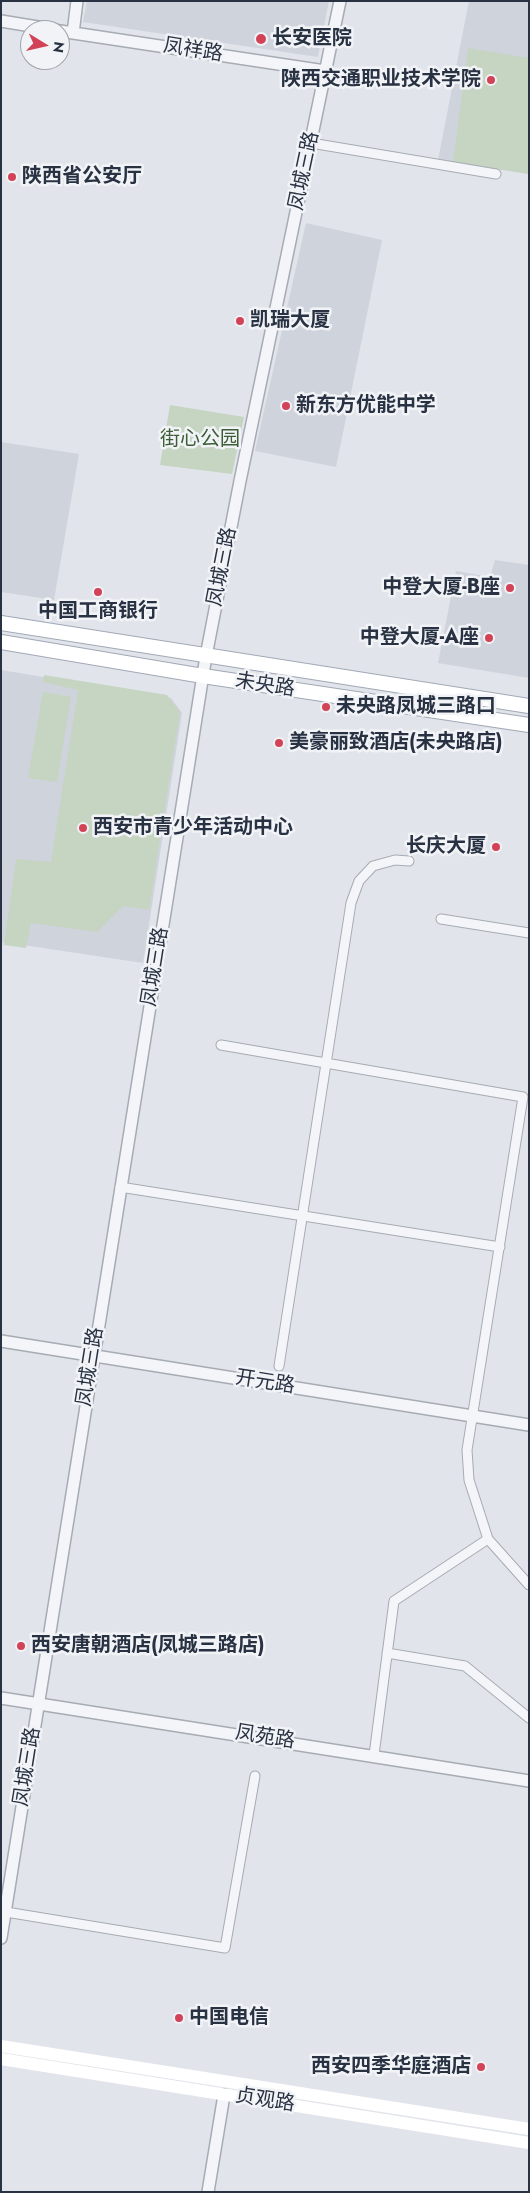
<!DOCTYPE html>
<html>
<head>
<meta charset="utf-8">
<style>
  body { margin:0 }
  #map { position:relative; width:530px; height:2193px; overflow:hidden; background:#e1e4ea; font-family:Jost,sans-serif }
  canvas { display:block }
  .frame { position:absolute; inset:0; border:2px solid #293242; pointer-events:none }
  .north { position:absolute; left:20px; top:20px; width:50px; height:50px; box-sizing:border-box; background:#f1f3f7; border:1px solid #a1a6af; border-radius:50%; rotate:99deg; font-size:14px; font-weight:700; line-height:20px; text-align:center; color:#293242 }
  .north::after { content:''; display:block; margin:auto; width:18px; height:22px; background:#d24358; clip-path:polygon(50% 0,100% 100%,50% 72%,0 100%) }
</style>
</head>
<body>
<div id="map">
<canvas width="530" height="2193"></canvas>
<div class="frame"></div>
<div class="north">N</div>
</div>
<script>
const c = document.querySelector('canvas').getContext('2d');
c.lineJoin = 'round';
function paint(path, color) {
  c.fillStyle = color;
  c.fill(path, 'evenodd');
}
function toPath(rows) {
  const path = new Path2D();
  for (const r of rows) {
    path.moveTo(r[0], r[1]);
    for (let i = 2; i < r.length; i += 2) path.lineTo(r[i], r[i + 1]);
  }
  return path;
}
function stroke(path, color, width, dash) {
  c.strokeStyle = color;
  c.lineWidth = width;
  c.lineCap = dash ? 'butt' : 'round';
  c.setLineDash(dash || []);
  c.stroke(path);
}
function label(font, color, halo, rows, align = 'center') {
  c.font = font + ' Jost,"Noto Sans SC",sans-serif';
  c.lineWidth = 5;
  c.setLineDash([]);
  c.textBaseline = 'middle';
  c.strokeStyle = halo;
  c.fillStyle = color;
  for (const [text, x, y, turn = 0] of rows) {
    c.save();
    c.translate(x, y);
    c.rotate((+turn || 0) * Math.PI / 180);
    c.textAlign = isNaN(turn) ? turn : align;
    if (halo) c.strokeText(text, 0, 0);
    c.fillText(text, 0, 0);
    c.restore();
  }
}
paint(toPath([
  [87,1,329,1,318,57,83,22],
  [469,1,529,1,529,174,438,160],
  [306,223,382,240,336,467,255,451],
  [1,442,79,454,54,600,1,592],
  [495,560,529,565,529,678,438,663,456,571,490,577],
  [1,670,171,698,182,713,143,963,3,942,1,951]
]), '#cfd3dc');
paint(toPath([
  [468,48,529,58,529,174,453,162],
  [170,405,244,417,232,474,160,465],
  [44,675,167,695,180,712,149,910,123,906,97,932,31,923,26,948,4,945,16,859,51,862,78,690,43,682],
  [43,692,71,697,57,782,28,778]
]), '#c6d4c2');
const minor = toPath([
  [311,143,496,174],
  [441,919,529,933],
  [221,1045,523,1097,467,1450,469,1480,488,1539,529,1585],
  [120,1187,500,1247],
  [279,1366,351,903,359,881,373,866,395,860,409,861],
  [387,1653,465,1666,529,1718],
  [374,1755,394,1601,488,1539],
  [6,1912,225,1948,255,1776]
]);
const tertiary = toPath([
  [1,21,56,30],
  [60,31,325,71],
  [73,33,77,1],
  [1,1341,529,1425],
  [1,1698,529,1781],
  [1,1938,206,656,240,481,340,1],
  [208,2192,224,2095]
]);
const primary = toPath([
  [1,623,529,706],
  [1,642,203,676,529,725]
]);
stroke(minor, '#a6abb4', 11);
stroke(tertiary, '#a6abb4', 14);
stroke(primary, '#a0a9b6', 16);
stroke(minor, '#f4f5f8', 9);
stroke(tertiary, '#f4f5f8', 11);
stroke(toPath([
  [1,2046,529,2129],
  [1,2059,529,2143]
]), '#fff', 12);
stroke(primary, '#fff', 14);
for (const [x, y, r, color] of [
  [261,39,6,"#d24358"],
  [491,80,5,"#d24358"],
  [12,177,5,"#d24358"],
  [240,321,5,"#d24358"],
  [286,406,5,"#d24358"],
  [510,588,5,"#d24358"],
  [98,592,5,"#d24358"],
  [489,638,5,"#d24358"],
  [326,707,5,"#d24358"],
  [279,743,5,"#d24358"],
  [83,828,5,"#d24358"],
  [496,847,5,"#d24358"],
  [21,1646,5,"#d24358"],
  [179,2018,5,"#d24358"],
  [481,2067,5,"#d24358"]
]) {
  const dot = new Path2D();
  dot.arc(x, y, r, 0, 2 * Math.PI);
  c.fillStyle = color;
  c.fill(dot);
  stroke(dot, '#f1f3f7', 2);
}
label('bold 20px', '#293242', '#f1f3f7', [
  ["长安医院",272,39],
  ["陕西交通职业技术学院",481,80,"right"],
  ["陕西省公安厅",22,177],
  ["凯瑞大厦",250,321],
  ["新东方优能中学",296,406],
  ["中登大厦-B座",500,588,"right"],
  ["中国工商银行",98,612,"center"],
  ["中登大厦-A座",479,638,"right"],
  ["未央路凤城三路口",336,707],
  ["美豪丽致酒店(未央路店)",289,743],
  ["西安市青少年活动中心",93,828],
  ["长庆大厦",486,847,"right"],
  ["西安唐朝酒店(凤城三路店)",31,1646],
  ["中国电信",189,2018],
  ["西安四季华庭酒店",471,2067,"right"]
], 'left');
label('20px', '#293242', '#f1f3f7', [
  ["凤祥路",193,51,9],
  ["凤城三路",305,171,-78],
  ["凤城三路",223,567,-79],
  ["未央路",265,686,9],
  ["凤城三路",156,967,-81],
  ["凤城三路",91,1367,-81],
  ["开元路",265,1383,9],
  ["凤苑路",265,1738,9],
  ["凤城三路",28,1767,-81],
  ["贞观路",265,2101,9]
]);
label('20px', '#3d5e36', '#f1f3f7', [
  ["街心公园",200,440]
]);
</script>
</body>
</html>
